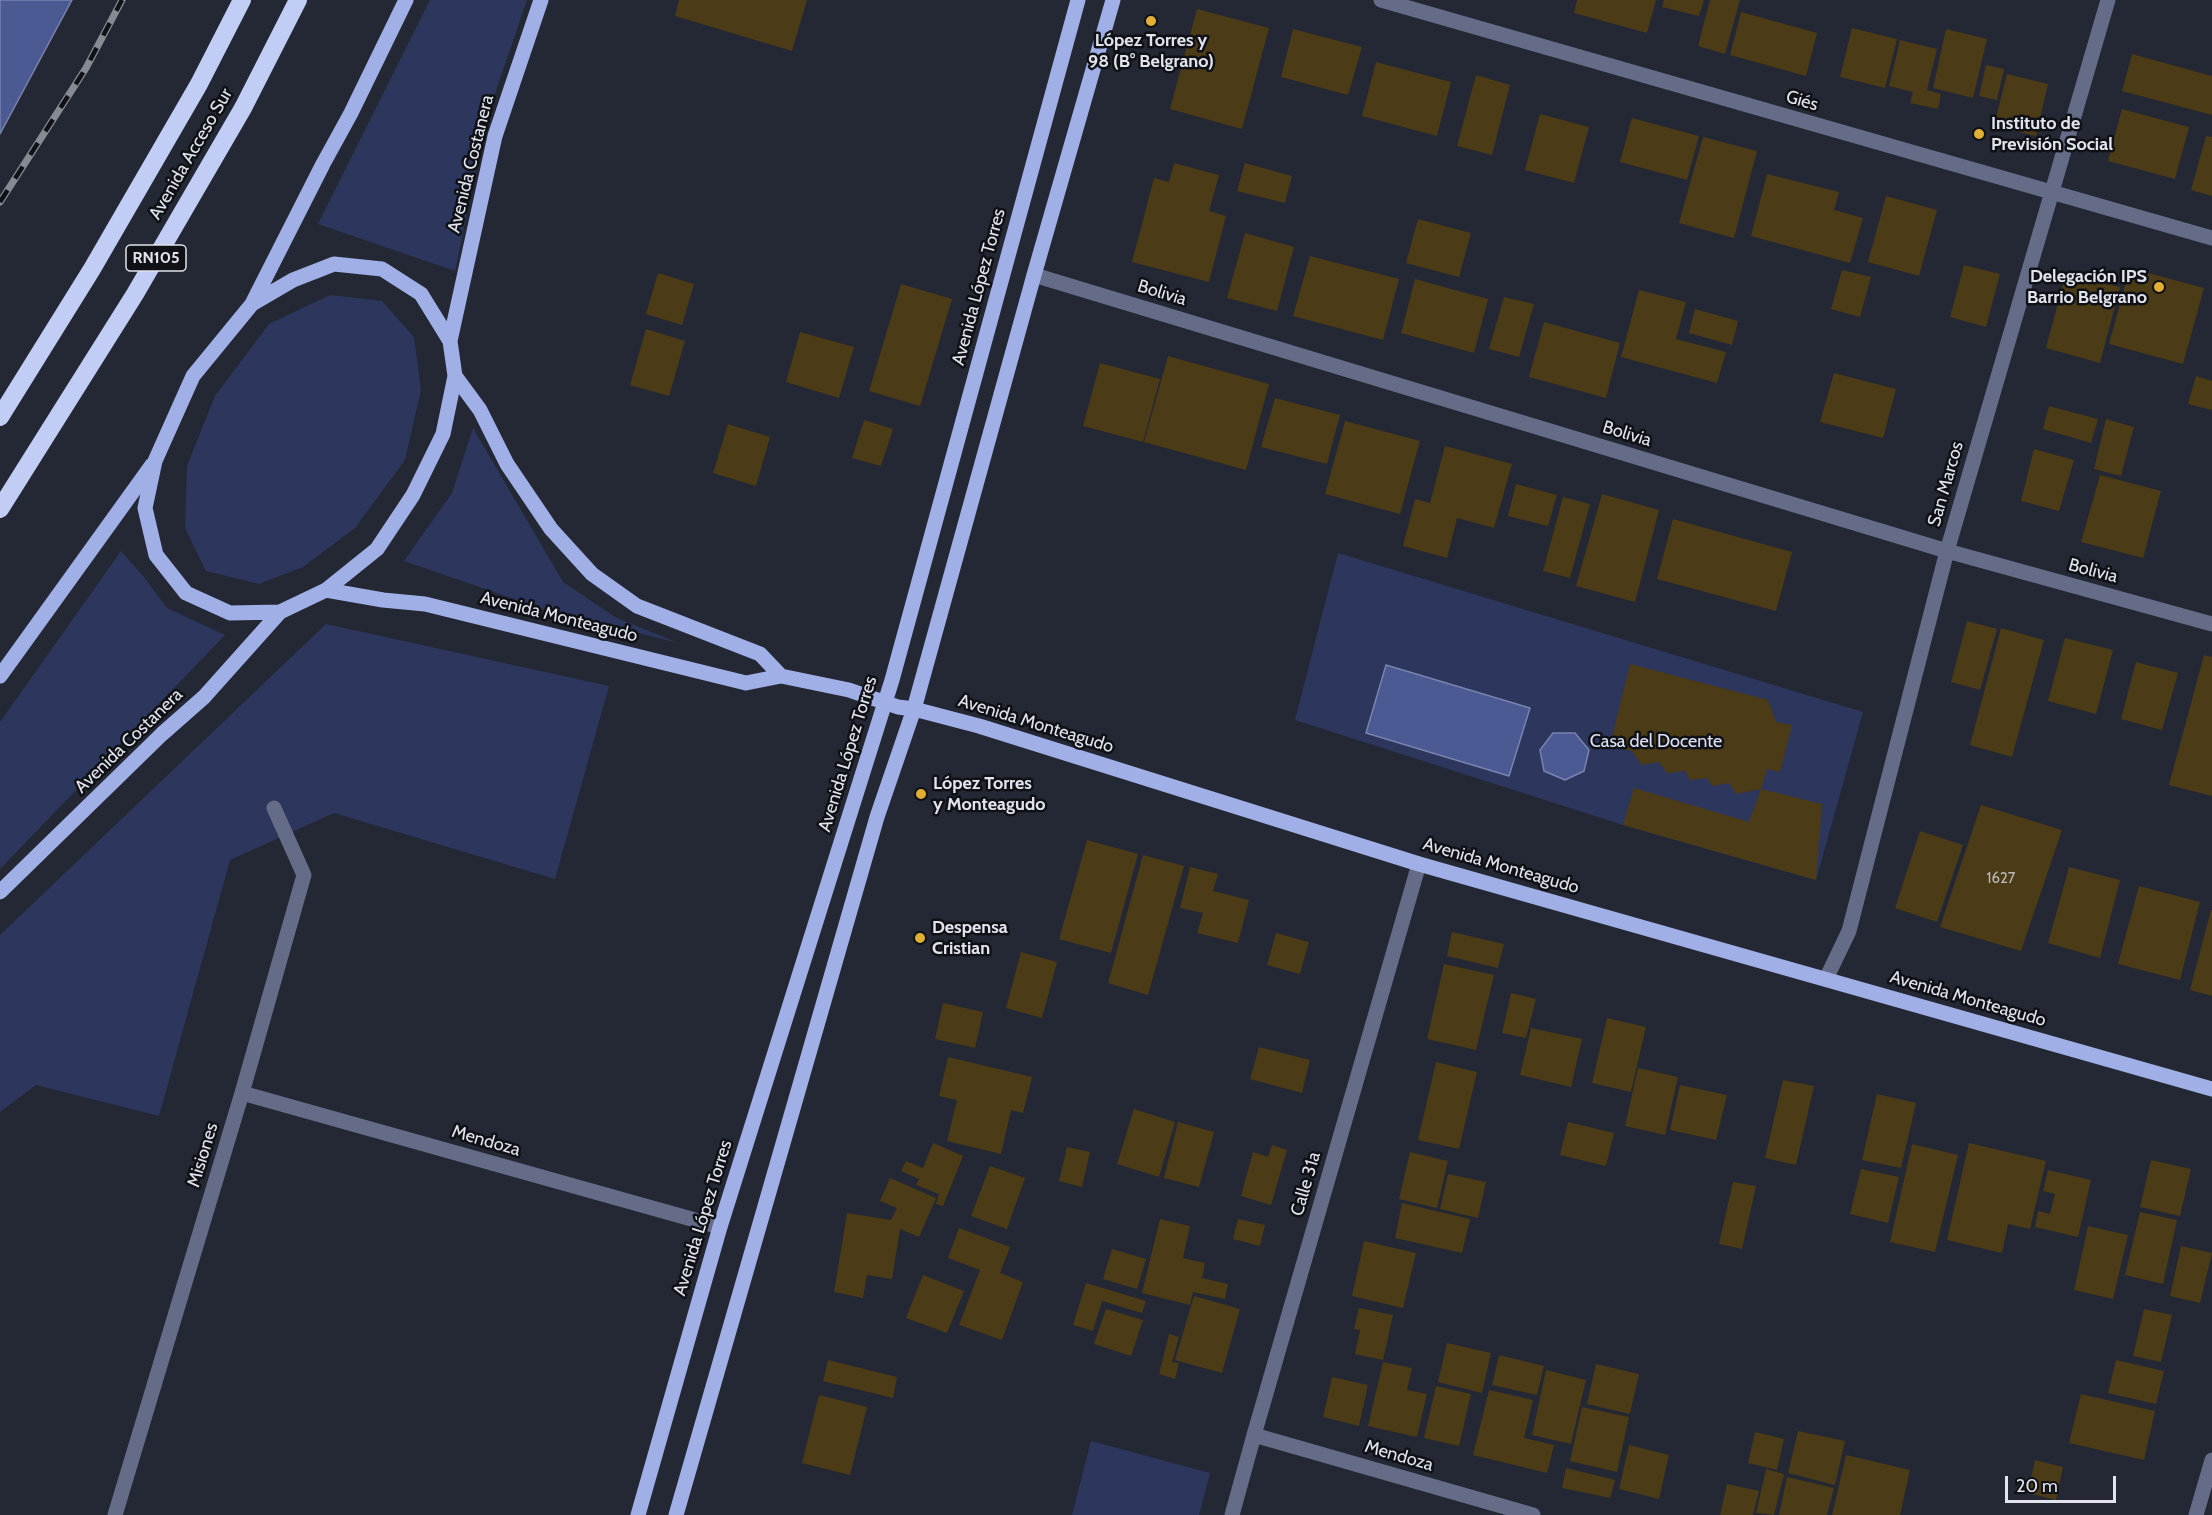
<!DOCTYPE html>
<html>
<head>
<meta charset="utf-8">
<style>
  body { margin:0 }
  #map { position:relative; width:2212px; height:1515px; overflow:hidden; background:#242834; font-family:Cabin,sans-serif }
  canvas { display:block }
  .scale { position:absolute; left:2005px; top:1476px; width:111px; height:27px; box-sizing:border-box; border:3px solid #e1e4ec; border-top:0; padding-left:8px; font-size:18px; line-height:21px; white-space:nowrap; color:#e1e4ec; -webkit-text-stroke:4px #0f1116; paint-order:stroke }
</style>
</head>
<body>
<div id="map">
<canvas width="2212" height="1515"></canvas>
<div class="scale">20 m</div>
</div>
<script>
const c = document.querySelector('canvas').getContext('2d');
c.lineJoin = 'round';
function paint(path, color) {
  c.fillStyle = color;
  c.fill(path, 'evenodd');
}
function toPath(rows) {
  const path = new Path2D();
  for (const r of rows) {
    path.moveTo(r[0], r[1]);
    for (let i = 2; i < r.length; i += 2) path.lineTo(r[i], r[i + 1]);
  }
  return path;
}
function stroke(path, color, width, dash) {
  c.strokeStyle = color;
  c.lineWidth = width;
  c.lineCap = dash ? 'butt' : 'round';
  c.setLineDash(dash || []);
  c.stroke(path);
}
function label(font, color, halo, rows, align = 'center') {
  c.font = font + ' Cabin,sans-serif';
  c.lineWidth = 5;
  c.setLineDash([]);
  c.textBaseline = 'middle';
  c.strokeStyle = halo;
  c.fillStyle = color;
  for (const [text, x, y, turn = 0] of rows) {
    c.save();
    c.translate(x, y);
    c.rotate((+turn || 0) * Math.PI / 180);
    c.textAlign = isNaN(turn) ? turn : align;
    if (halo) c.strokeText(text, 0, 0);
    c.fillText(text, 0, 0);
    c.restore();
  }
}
paint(toPath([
  [430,0,527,0,486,120,455,271,318,224],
  [330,295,382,301,414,337,421,390,405,460,355,528,303,567,259,584,206,571,185,528,187,466,215,396,269,324],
  [473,428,563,582,615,617,678,643,543,609,404,561,452,493],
  [121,551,144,577,167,608,225,635,0,869,0,722],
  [1338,553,1863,712,1816,880,1623,825,1295,720],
  [326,624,609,686,555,879,334,813,230,860,159,1116,36,1085,0,1112,0,935],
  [1091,1441,1210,1473,1199,1515,1072,1515]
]), '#2d375d');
const water = toPath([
  [0,0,72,0,0,134,0,0],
  [1386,665,1530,708,1509,776,1366,733,1386,665],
  [1553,733,1575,733,1589,750,1584,771,1565,780,1544,771,1540,750,1553,733]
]);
paint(water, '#4c5a94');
stroke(water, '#7983ae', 1.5);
paint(toPath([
  [679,0,807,0,792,51,675,16],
  [1577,0,1656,0,1647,33,1574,13],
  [1664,0,1704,0,1699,16,1662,7],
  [1710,0,1740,0,1725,54,1698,46],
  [1197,9,1269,28,1242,129,1170,109],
  [1741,12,1817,33,1806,76,1730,55],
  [1852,28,1897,39,1885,88,1840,77],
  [1293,29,1362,47,1348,95,1281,77],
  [1946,29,1987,39,1973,98,1933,88],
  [1900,40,1937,49,1927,90,1941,94,1938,109,1910,103,1913,92,1889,86],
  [2132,54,2212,76,2212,115,2122,91],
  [1376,62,1451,82,1437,136,1362,116],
  [1986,65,2004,69,1997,100,1979,96],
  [2007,74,2048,84,2036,136,1994,126],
  [1476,75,1510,85,1492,155,1457,146],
  [2122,109,2189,127,2175,179,2108,161],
  [1540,114,1589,127,1574,183,1525,170],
  [1632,118,1699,136,1687,180,1620,162],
  [2206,136,2212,137,2212,196,2191,190],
  [1703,137,1757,151,1734,238,1679,223],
  [1174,163,1219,175,1209,211,1226,216,1209,282,1132,262,1154,178,1169,182],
  [1245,163,1292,176,1285,203,1237,191],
  [1767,174,1839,192,1834,210,1863,218,1850,263,1751,236],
  [1886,196,1937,210,1919,276,1868,262],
  [1418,219,1471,233,1459,277,1406,263],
  [1245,233,1294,247,1277,311,1227,298],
  [1310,256,1399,279,1383,340,1293,316],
  [1964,265,2000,274,1986,327,1950,317],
  [2130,268,2204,288,2183,364,2109,344],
  [1842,270,1871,277,1860,317,1831,309],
  [658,273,694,284,682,325,646,314],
  [2066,273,2120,287,2100,363,2046,348],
  [1415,279,1488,299,1474,353,1401,333],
  [901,284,952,299,920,406,869,391],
  [1639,290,1686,302,1676,339,1726,352,1717,383,1621,357],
  [1504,297,1534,304,1519,357,1489,349],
  [1695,309,1738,321,1732,345,1689,333],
  [1544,322,1620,343,1606,398,1529,377],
  [646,329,685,341,669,396,630,385],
  [800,332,854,347,839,398,786,382],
  [1168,356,1269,384,1246,470,1144,442],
  [1100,363,1160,379,1143,442,1083,426],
  [1834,373,1896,389,1883,438,1820,422],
  [2196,376,2212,381,2212,410,2188,404],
  [1275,398,1340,415,1327,464,1261,447],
  [2049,406,2098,419,2091,443,2043,429],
  [2106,419,2134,427,2121,476,2094,469],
  [864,420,893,429,881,466,852,458],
  [1345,421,1420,441,1400,514,1325,494],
  [728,424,770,437,756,486,713,473],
  [1445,446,1512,464,1494,528,1457,518,1447,558,1403,546,1415,499,1430,503],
  [2034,449,2074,460,2059,511,2021,501],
  [2100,475,2161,491,2143,558,2081,542],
  [1516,484,1557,495,1548,526,1508,516],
  [1602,494,1659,510,1635,602,1576,586],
  [1563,497,1590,504,1570,578,1543,571],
  [1673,519,1792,552,1776,611,1657,579],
  [1967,621,1997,629,1980,690,1951,682],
  [2001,628,2044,640,2012,757,1970,745],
  [2065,638,2113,650,2096,714,2048,701],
  [2204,655,2212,657,2212,796,2169,785],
  [2136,662,2178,673,2162,730,2121,719],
  [1630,664,1768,700,1776,722,1792,725,1780,772,1767,769,1761,789,1736,794,1729,783,1712,786,1707,778,1690,780,1685,771,1667,773,1659,762,1642,765,1632,751,1610,745],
  [1634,788,1749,822,1761,789,1822,804,1816,880,1623,825],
  [1981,805,2062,830,2021,951,1940,927],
  [1920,831,1963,845,1937,922,1895,908],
  [1087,840,1138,854,1111,953,1059,939],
  [1143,855,1184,866,1148,995,1108,983],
  [1190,867,1218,874,1213,891,1249,900,1238,943,1197,933,1203,913,1180,908],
  [2069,867,2120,880,2100,958,2048,943],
  [2139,886,2200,902,2180,980,2118,964],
  [2211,910,2212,910,2212,996,2190,990],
  [1452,932,1504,944,1498,968,1447,956],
  [1276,933,1309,942,1300,974,1267,965],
  [1021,952,1057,962,1042,1018,1006,1008],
  [1444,964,1494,975,1476,1050,1427,1039],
  [1511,993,1536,999,1526,1038,1502,1033],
  [943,1003,983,1012,975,1048,935,1039],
  [1607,1018,1646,1027,1631,1092,1592,1083],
  [1531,1028,1582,1039,1571,1087,1520,1075],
  [1259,1047,1310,1060,1302,1093,1250,1079],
  [948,1057,1032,1077,1023,1113,1011,1110,1001,1154,947,1141,957,1100,939,1096],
  [1436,1062,1477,1072,1459,1149,1418,1140],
  [1638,1068,1678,1077,1665,1135,1625,1126],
  [1783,1080,1814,1086,1796,1165,1765,1158],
  [1680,1085,1727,1095,1716,1140,1670,1130],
  [1877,1094,1916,1103,1901,1168,1862,1160],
  [1134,1109,1175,1122,1159,1177,1117,1164],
  [1178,1122,1214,1132,1199,1187,1164,1178],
  [1568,1122,1614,1133,1606,1166,1560,1155],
  [933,1143,963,1156,943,1206,936,1204,939,1194,916,1185,919,1179,901,1171,906,1161,923,1168],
  [1969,1143,2046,1161,2030,1229,2008,1224,2002,1253,1947,1240],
  [1912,1144,1958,1155,1935,1252,1890,1242],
  [1272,1145,1287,1150,1271,1205,1241,1196,1253,1152,1268,1157],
  [1067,1147,1090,1152,1082,1187,1059,1181],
  [1410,1152,1448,1161,1437,1208,1399,1199],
  [2151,1160,2191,1169,2180,1216,2140,1207],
  [990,1166,1025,1178,1007,1229,971,1216],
  [1861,1169,1899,1177,1888,1223,1850,1214],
  [2048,1170,2091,1180,2078,1237,2035,1227,2038,1211,2050,1214,2055,1194,2043,1191],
  [1448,1174,1486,1182,1478,1218,1440,1209],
  [890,1178,936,1198,919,1237,900,1229,892,1279,867,1275,863,1298,834,1292,847,1213,891,1220,897,1208,880,1201],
  [1733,1182,1756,1186,1742,1249,1719,1244],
  [1402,1203,1470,1219,1462,1253,1395,1238],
  [2140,1212,2177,1220,2163,1284,2125,1275],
  [1160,1219,1190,1226,1183,1258,1205,1263,1202,1278,1228,1284,1225,1299,1193,1292,1190,1305,1142,1293],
  [1238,1219,1265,1225,1260,1246,1233,1239],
  [2088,1226,2128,1235,2113,1299,2074,1290],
  [959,1228,1010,1247,1000,1273,1023,1282,1002,1340,959,1325,980,1270,948,1258],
  [1364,1241,1416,1253,1403,1308,1352,1296],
  [2181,1246,2212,1253,2200,1303,2170,1296],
  [1112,1249,1146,1259,1137,1289,1103,1279],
  [923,1275,964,1291,947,1333,906,1318],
  [1086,1283,1146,1301,1142,1313,1102,1301,1093,1331,1073,1325],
  [1194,1296,1240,1309,1222,1373,1175,1360],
  [1359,1308,1393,1315,1383,1360,1355,1354,1360,1330,1354,1329],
  [1106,1309,1143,1320,1131,1356,1094,1344],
  [2144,1309,2172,1315,2161,1362,2133,1356],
  [1169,1334,1179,1337,1172,1362,1179,1363,1175,1379,1159,1374],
  [1447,1343,1491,1353,1482,1393,1438,1382],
  [1499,1355,1544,1366,1537,1395,1492,1385],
  [828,1360,897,1377,893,1398,823,1381],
  [2116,1360,2164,1371,2156,1404,2108,1393],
  [1383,1362,1412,1368,1407,1390,1427,1394,1417,1437,1368,1426],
  [1596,1364,1639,1374,1630,1414,1587,1404],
  [1546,1370,1586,1380,1571,1444,1532,1435],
  [1332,1377,1368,1385,1359,1426,1323,1417],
  [1436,1386,1471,1394,1459,1446,1424,1438],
  [1489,1390,1533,1400,1524,1438,1554,1445,1547,1473,1473,1455],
  [2081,1394,2155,1411,2144,1460,2069,1443],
  [819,1395,867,1407,850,1475,802,1463],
  [1582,1407,1629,1417,1617,1472,1570,1461],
  [1798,1431,1845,1441,1835,1485,1788,1473],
  [1755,1432,1784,1439,1777,1470,1748,1463],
  [1629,1445,1669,1455,1659,1499,1619,1489],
  [1846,1455,1910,1470,1900,1515,1832,1515],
  [2035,1460,2063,1467,2056,1500,2028,1493],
  [1566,1468,1615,1480,1610,1498,1562,1488],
  [1766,1469,1784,1474,1774,1515,1756,1513],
  [1787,1477,1834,1488,1827,1515,1779,1515],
  [1727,1484,1759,1491,1753,1515,1720,1515]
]), '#4b3b16');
stroke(toPath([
  [1381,0,2212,238],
  [1034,275,1947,551,2212,624],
  [1826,979,1849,931,1947,551,2108,0],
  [242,1093,720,1227],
  [1254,1435,1533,1515],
  [115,1515,242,1093,304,875,274,808],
  [1232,1515,1254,1435,1419,864],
  [2196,1515,2212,1460]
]), '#646c87', 15);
stroke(toPath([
  [252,304,323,164,351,113,406,0],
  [455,376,480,410,507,464,551,529,592,574,637,606,760,654,781,676],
  [326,590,383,600,425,604,746,683,781,676,849,690,898,707,914,709,979,726,1419,864,2212,1089],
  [280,612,230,613,186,593,156,555,145,508,155,461,193,376,252,304,293,280,334,264,382,269,421,294,450,341],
  [0,676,152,465],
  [0,892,162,734,204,697,280,612,326,590,377,549,413,495,443,434,455,376,450,341,495,136,541,0],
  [638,1515,720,1227,892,680,1078,0],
  [676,1515,877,817,914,709,1034,275,1113,0]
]), '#a0b0e7', 15);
stroke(toPath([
  [0,417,92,269,199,84,242,0],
  [0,509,135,294,243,108,298,0]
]), '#c1cdf5', 18);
const rail = toPath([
  [0,202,86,68,122,0]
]);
stroke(rail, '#868a93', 7);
stroke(rail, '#0f1116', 4.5, [14]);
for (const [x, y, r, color] of [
  [1151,21,6,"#e1af34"],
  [1979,134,6,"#e1af34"],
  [2159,287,6,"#e1af34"],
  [921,794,6,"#e1af34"],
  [920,938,6,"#e1af34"]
]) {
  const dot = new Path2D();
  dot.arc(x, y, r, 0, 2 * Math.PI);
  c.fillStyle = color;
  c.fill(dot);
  stroke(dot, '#0f1116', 2);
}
label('15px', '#bcbab6', null, [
  ["1627",2001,879]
]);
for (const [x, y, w] of [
  [156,258,60]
]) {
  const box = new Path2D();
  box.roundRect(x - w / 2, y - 13, w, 26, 4.5);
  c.fillStyle = '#0f1116';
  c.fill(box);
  stroke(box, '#e1e4ec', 1.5);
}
label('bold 16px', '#e1e4ec', null, [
  ["RN105",156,258]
]);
label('bold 18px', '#e1e4ec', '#0f1116', [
  ["López Torres y",1151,41,"center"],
  ["98 (B° Belgrano)",1151,62,"center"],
  ["Instituto de",1991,124],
  ["Previsión Social",1991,145],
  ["Delegación IPS",2147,277,"right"],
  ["Barrio Belgrano",2147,298,"right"],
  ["López Torres",933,784],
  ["y Monteagudo",933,805],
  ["Despensa",932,928],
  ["Cristian",932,949]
], 'left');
label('18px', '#e1e4ec', '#0f1116', [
  ["Giés",1802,101,16],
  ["Avenida Acceso Sur",191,154,-60],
  ["Avenida Costanera",471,164,-76],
  ["Avenida López Torres",979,287,-75],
  ["Bolivia",1162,293,17],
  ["Bolivia",1627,434,17],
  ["San Marcos",1946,484,-74],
  ["Bolivia",2093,571,15],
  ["Avenida Monteagudo",559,617,14],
  ["Avenida Monteagudo",1036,724,17],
  ["Avenida Costanera",129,741,-44],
  ["Avenida López Torres",848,754,-73],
  ["Avenida Monteagudo",1501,866,16],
  ["Avenida Monteagudo",1968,999,16],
  ["Mendoza",486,1141,16],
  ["Misiones",203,1155,-73],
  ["Calle 31a",1306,1184,-74],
  ["Avenida López Torres",703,1218,-73],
  ["Mendoza",1399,1456,16]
]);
label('18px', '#dce2f4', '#0f1116', [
  ["Casa del Docente",1656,742]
]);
</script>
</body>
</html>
